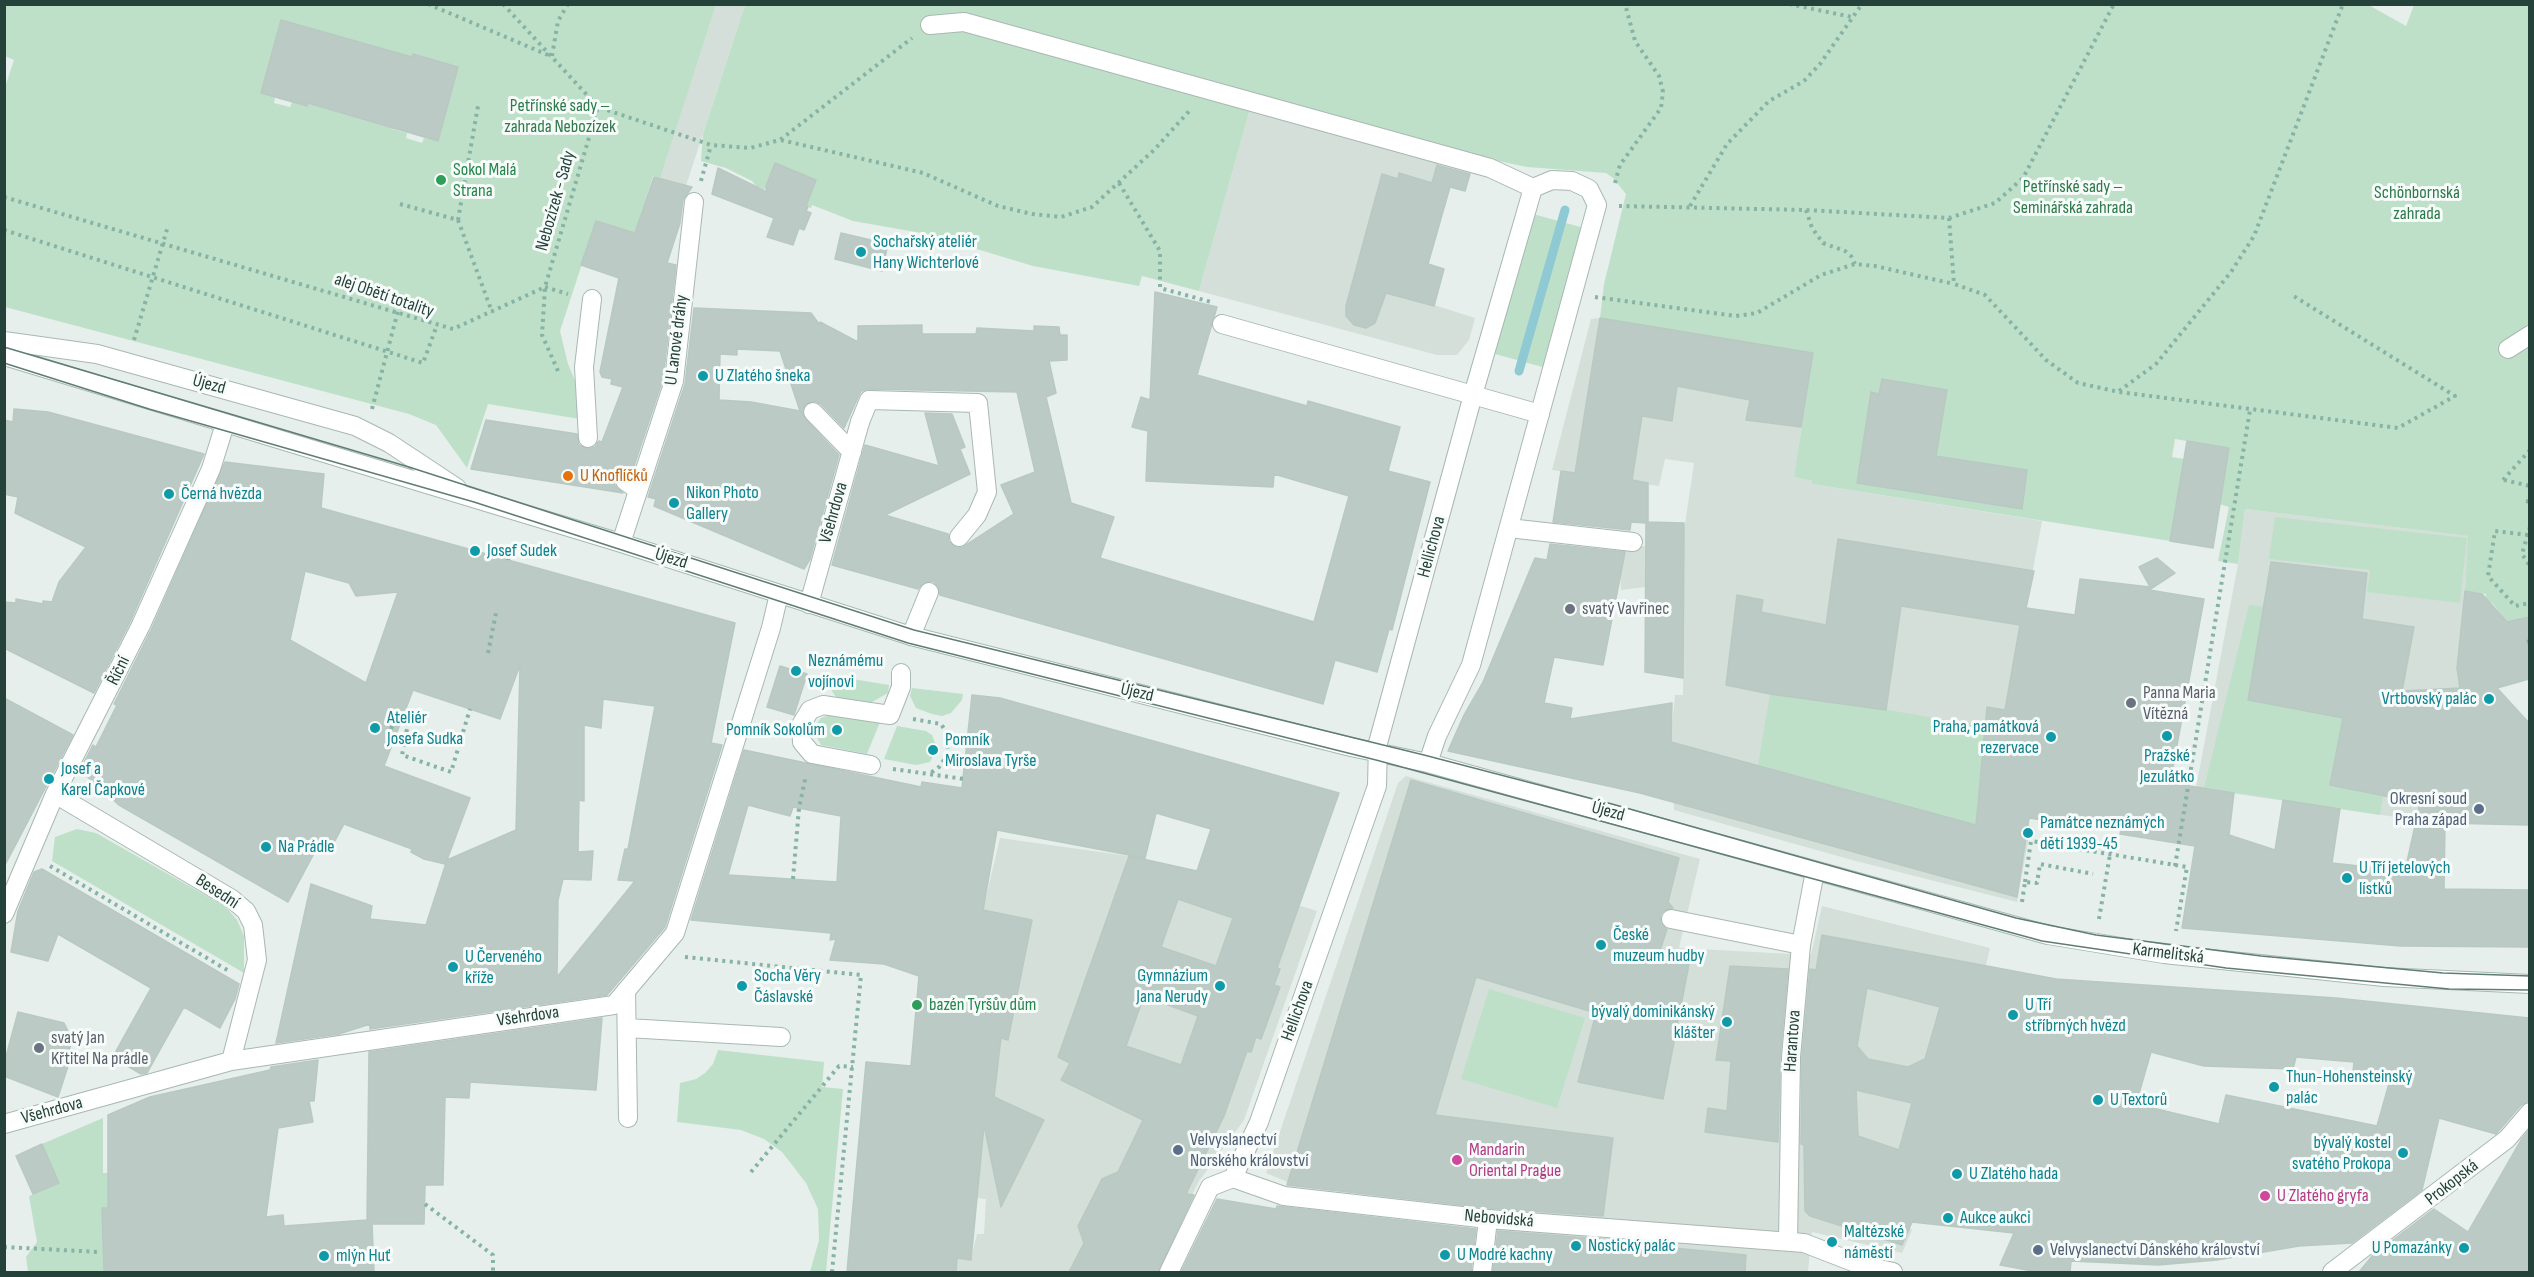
<!DOCTYPE html>
<html>
<head>
<meta charset="utf-8">
<style>
  body { margin:0 }
  #map { position:relative; width:2534px; height:1277px; overflow:hidden; background:#e6efeb; font-family:"Sofia Sans Condensed",sans-serif }
  canvas { display:block }
  .frame { position:absolute; inset:0; border:6px solid #24423a; pointer-events:none }
</style>
</head>
<body>
<div id="map">
<canvas width="2534" height="1277"></canvas>
<div class="frame"></div>
</div>
<script>
const c = document.querySelector('canvas').getContext('2d');
c.lineJoin = 'round';
function paint(path, color) {
  c.fillStyle = color;
  c.fill(path, 'evenodd');
}
function toPath(rows) {
  const path = new Path2D();
  for (const r of rows) {
    path.moveTo(r[0], r[1]);
    for (let i = 2; i < r.length; i += 2) path.lineTo(r[i], r[i + 1]);
  }
  return path;
}
function stroke(path, color, width, dash) {
  c.strokeStyle = color;
  c.lineWidth = width;
  c.lineCap = dash ? 'butt' : 'round';
  c.setLineDash(dash || []);
  c.stroke(path);
}
function label(font, color, halo, rows, align = 'center') {
  c.font = font + ' "Sofia Sans Condensed",sans-serif';
  c.lineWidth = 6;
  c.setLineDash([]);
  c.textBaseline = 'middle';
  c.strokeStyle = halo;
  c.fillStyle = color;
  for (const [text, x, y, turn = 0] of rows) {
    c.save();
    c.translate(x, y);
    c.rotate((+turn || 0) * Math.PI / 180);
    c.textAlign = isNaN(turn) ? turn : align;
    if (halo) c.strokeText(text, 0, 0);
    c.fillText(text, 0, 0);
    c.restore();
  }
}
paint(toPath([
  [716,5,745,5,667,244,640,235],
  [1250,109,1438,162,1433,182,1428,264,1444,269,1434,305,1475,318,1469,340,1457,355,1437,355,1199,291],
  [1600,318,1813,353,1794,477,1812,481,1812,484,2042,521,2026,607,2038,610,2018,732,1985,730,1976,816,2031,826,2017,902,1852,860,1674,810,1671,735,1675,695,1683,695,1684,531,1694,463,1665,459,1659,486,1552,470,1591,319],
  [2245,509,2469,536,2459,667,2460,688,2416,820,2196,788,2238,564],
  [1646,546,1645,587,1621,590,1618,548],
  [1406,776,1700,859,1679,948,1811,955,1822,906,1990,948,1965,1053,1908,1226,1912,1230,1902,1253,1812,1232,1808,1272,1491,1272,1497,1211,1297,1186,1266,1173,1398,783],
  [1000,838,1129,856,1171,865,1317,911,1244,1120,1199,1181,1153,1272,956,1272,957,1259,971,1259,977,1234,984,1234,986,1199,977,1198,980,1172,965,1170,983,910]
]), '#d4dfda');
paint(toPath([
  [2367,4,2406,26,2414,5,2529,5,2529,617,2507,622,2492,603,2485,602,2486,594,2465,591,2468,536,2245,509,2238,564,2218,561,2229,507,2219,504,2229,448,2175,439,2172,457,2184,459,2170,541,1812,484,1812,481,1794,477,1813,353,1600,318,1604,284,1626,194,1613,178,1606,173,1527,167,1250,109,1199,291,1142,276,1139,286,1033,266,927,234,853,221,812,205,811,208,756,186,752,181,726,168,701,161,703,134,745,5],
  [1882,379,1947,390,1943,413,1869,402,1871,392,1879,394],
  [1863,444,2027,470,2022,508,1857,482],
  [5,5,716,5,660,178,653,176,635,233,596,221,560,331,568,364,592,421,488,404,467,468,436,425,409,414,5,307,4,90,14,60,5,56],
  [281,20,412,57,413,55,458,67,438,141,424,138,422,143,406,138,407,133,393,129,393,126,308,103,306,106,292,102,290,107,274,103,275,97,261,93],
  [1533,214,1584,228,1546,368,1495,354],
  [2275,517,2467,538,2460,603,2367,592,2370,570,2269,559],
  [2249,605,2285,609,2259,641,2248,700,2343,718,2330,785,2383,796,2380,815,2204,788],
  [828,675,889,685,888,693,872,702,856,703,837,699,829,686],
  [912,688,963,694,962,700,951,713,942,716,932,714,916,708,910,696],
  [1770,694,1871,707,1986,727,1977,807,2030,816,2026,839,1758,765],
  [829,715,880,722,867,754,821,745,815,734,816,725,821,718],
  [897,726,926,731,932,735,937,748,930,762,916,765,884,759],
  [77,829,96,833,226,907,237,920,244,936,244,973,52,861,55,837],
  [1489,989,1585,1018,1557,1108,1461,1079],
  [718,1050,824,1062,822,1087,843,1089,826,1272,810,1272,819,1240,818,1209,806,1183,782,1152,764,1139,741,1130,677,1122,680,1083,696,1079,705,1073,713,1064],
  [103,1118,103,1173,111,1173,111,1208,102,1208,104,1272,28,1272,26,1257,37,1242,29,1196,59,1183,42,1144]
]), '#bfe0c8');
stroke(toPath([
  [1519,371,1565,210]
]), '#8ec9d4', 9);
const building = toPath([
  [281,20,412,57,413,54,458,67,438,141,308,103,307,106,261,93,281,20],
  [775,163,816,180,806,206,808,207,806,211,811,213,804,230,799,228,793,245,767,237,774,218,712,194,718,168,767,192,766,186,775,163],
  [1437,165,1470,174,1465,191,1450,187,1428,264,1444,269,1434,306,1386,293,1375,323,1366,328,1354,325,1346,316,1346,306,1382,174,1398,179,1399,173,1432,183,1437,165],
  [654,177,692,187,683,200,680,223,667,263,676,265,663,379,632,472,621,471,614,480,615,486,623,493,471,469,486,420,577,434,579,445,588,449,595,447,599,441,602,442,623,387,611,384,612,379,602,377,600,372,619,278,581,265,596,221,635,233,654,177],
  [841,233,888,244,882,271,835,259,841,233],
  [1155,292,1217,307,1197,375,1307,406,1308,401,1400,427,1388,471,1430,482,1392,630,1389,629,1377,672,1335,660,1323,704,940,595,938,586,933,581,923,583,918,589,832,565,865,445,939,466,925,413,952,414,965,447,960,449,970,474,885,515,948,534,949,542,958,548,963,547,1014,514,1001,485,1035,472,1017,392,869,389,861,391,844,428,821,404,815,401,806,404,802,410,805,419,839,455,810,559,804,569,654,506,656,499,648,497,685,384,694,308,811,313,819,324,820,322,858,342,858,326,922,325,922,334,976,334,977,328,1034,331,1034,326,1059,327,1060,335,1067,335,1067,360,1049,361,1056,393,1046,397,1071,503,1114,517,1100,558,1314,622,1349,496,1274,474,1273,487,1146,481,1148,431,1132,427,1141,397,1150,400,1155,292],
  [737,349,780,351,800,411,751,402,719,400,720,354,737,355,737,349],
  [1600,318,1813,353,1801,427,1746,420,1750,400,1677,386,1672,421,1642,416,1632,480,1648,483,1648,522,1684,523,1683,678,1645,672,1646,523,1631,522,1630,530,1553,522,1561,471,1575,473,1600,318],
  [1882,379,1947,390,1936,456,2027,470,2022,509,1857,483,1871,392,1879,394,1882,379],
  [14,409,48,412,204,454,131,620,94,693,4,648,4,602,16,603,16,599,43,604,43,601,52,602,59,582,86,547,15,513,18,497,4,494,4,420,13,422,14,409],
  [2187,441,2229,448,2213,548,2170,541,2187,441],
  [225,462,324,474,321,508,735,623,711,743,722,745,665,927,607,995,370,1029,370,1024,339,1034,276,1043,311,884,372,906,370,919,426,925,447,860,445,864,424,859,411,852,412,849,344,824,330,850,318,846,288,902,119,805,80,770,93,745,96,747,117,705,114,704,151,630,225,462],
  [305,571,349,583,356,596,398,592,366,683,290,640,305,571],
  [520,665,516,830,447,860,470,798,384,766,413,690,500,719,520,665],
  [603,699,655,706,628,849,625,849,618,880,635,881,557,977,558,900,563,879,591,880,593,851,578,852,579,800,584,801,584,725,601,728,603,699],
  [1838,539,2034,571,2026,608,2075,615,2080,579,2150,587,2139,567,2157,558,2175,573,2149,590,2204,599,2170,783,2234,793,2229,835,2275,850,2283,800,2340,809,2332,863,2405,871,2420,803,2330,785,2343,718,2248,700,2271,562,2367,573,2362,619,2414,627,2402,691,2460,688,2457,668,2465,591,2482,594,2507,622,2529,617,2529,679,2497,688,2529,723,2529,825,2445,823,2444,889,2529,890,2529,947,2401,946,2182,928,2195,846,2120,834,2122,827,2100,829,2029,818,2017,897,1640,793,1448,751,1464,715,1483,682,1535,558,1547,560,1550,544,1625,552,1603,665,1554,657,1544,703,1572,708,1570,719,1672,703,1671,742,1976,825,1987,707,2005,710,2020,625,1901,606,1886,710,1770,694,1726,685,1737,595,1763,600,1761,612,1826,625,1838,539],
  [780,666,807,674,794,715,767,707,780,666],
  [972,695,1000,698,1339,793,1277,968,1280,969,1274,985,1280,987,1261,1039,1256,1037,1251,1052,1247,1051,1224,1116,1186,1194,1194,1195,1158,1272,1069,1272,1084,1243,1078,1226,1102,1179,1118,1172,1143,1120,1061,1080,1070,1063,1058,1057,1129,856,1197,871,1211,829,1156,813,1145,858,997,830,983,910,1032,920,1008,1040,1001,1038,994,1097,1044,1120,1001,1207,984,1125,971,1260,957,1258,956,1272,847,1272,866,1062,911,1066,919,976,884,964,830,960,836,939,830,940,831,933,691,920,744,750,921,787,922,782,962,788,972,695],
  [748,805,790,816,793,807,841,816,837,882,728,875,748,805],
  [1178,899,1233,918,1216,966,1161,947,1178,899],
  [1144,996,1198,1016,1181,1065,1126,1046,1144,996],
  [4,698,73,735,4,867,4,698],
  [1411,780,1679,858,1668,902,1673,908,1663,911,1660,916,1661,923,1667,929,1656,963,1689,964,1663,1099,1578,1082,1596,1013,1476,977,1435,1115,1613,1138,1603,1216,1489,1208,1287,1185,1411,780],
  [42,869,239,984,235,999,220,1028,184,1007,147,1073,141,1074,119,1061,116,1051,151,988,58,934,48,961,11,952,18,911,34,872,42,869],
  [1822,935,2056,979,2336,998,2529,1018,2529,1101,2521,1105,2496,1134,2439,1118,2422,1190,2352,1243,2299,1246,2217,1260,2158,1265,2071,1261,2070,1272,2038,1272,2000,1265,2014,1233,1912,1222,1902,1245,1810,1216,1805,1211,1804,1145,1801,1144,1802,1058,1810,969,1816,970,1822,935],
  [1867,988,1940,1007,1925,1059,1908,1067,1868,1059,1857,1046,1867,988],
  [2151,1052,2204,1066,2293,1069,2296,1057,2354,1062,2353,1072,2392,1073,2377,1126,2226,1095,2219,1124,2136,1104,2151,1052],
  [1856,1090,1912,1103,1899,1150,1858,1136,1856,1090],
  [1730,966,1788,969,1780,1057,1778,1142,1705,1132,1708,1108,1727,1111,1731,1061,1716,1060,1730,966],
  [18,1012,64,1023,72,1039,67,1060,70,1060,58,1097,4,1076,4,1064,18,1012],
  [602,1018,596,1090,470,1082,469,1098,445,1097,443,1185,425,1185,424,1224,372,1224,374,1272,104,1272,102,1208,108,1208,108,1115,150,1097,270,1070,271,1067,318,1060,314,1101,309,1101,313,1122,278,1128,266,1217,283,1215,284,1226,367,1220,369,1052,602,1018],
  [2529,1130,2529,1272,2359,1272,2373,1255,2434,1209,2468,1232,2521,1140,2529,1130],
  [42,1144,59,1183,33,1194,16,1156,42,1144],
  [1217,1199,1276,1209,1277,1206,1476,1229,1471,1272,1181,1272,1217,1199],
  [1498,1231,1600,1239,1600,1241,1746,1255,1745,1272,1493,1272,1498,1231]
]);
paint(building, '#bbcac4');
stroke(building, '#b8c9c2', 1.5);
const lane = toPath([
  [930,25,964,22,1490,168,1533,188],
  [1222,324,1540,414],
  [2508,349,2530,335],
  [813,412,852,452],
  [860,422,869,400,978,403,987,492,977,515,959,537],
  [588,438,584,367,592,299],
  [625,481,638,490],
  [911,636,929,592],
  [871,765,812,754,802,742,801,725,810,710,823,705,890,715,901,687,901,673],
  [1671,919,1801,945],
  [626,991,628,1118],
  [627,1028,781,1037]
]);
const street = toPath([
  [4,341,97,354,355,426,389,443,457,488],
  [4,356,621,543,911,636,1351,747,1428,763,2048,935,2164,954,2384,977,2530,984],
  [1509,528,1633,542],
  [621,543,674,381,694,202],
  [809,604,860,422],
  [55,794,232,899,246,911,253,925,257,960,231,1061],
  [4,914,55,794,141,625,211,469,225,424],
  [4,1124,231,1061,614,1005,675,933,771,628,779,594],
  [1233,1178,1284,1196,1488,1219,1804,1243,1861,1265,1893,1272],
  [1788,1241,1791,1057,1801,945,1815,871],
  [1169,1272,1210,1187,1233,1178,1259,1122,1377,786,1378,743,1473,395,1533,188,1552,180,1572,181,1589,189,1597,205,1471,665,1437,736,1428,763],
  [1482,1272,1488,1219],
  [2332,1272,2507,1139,2530,1112]
]);
stroke(lane, '#a8b8b2', 20);
stroke(street, '#a8b8b2', 20);
stroke(toPath([
  [428,4,548,55],
  [503,4,598,107,711,145,750,148,780,140,912,38],
  [1789,4,1852,17],
  [552,56,558,21,568,4],
  [781,140,923,173,998,206,1032,214,1061,217,1092,207,1154,150,1191,109],
  [701,181,711,145],
  [1119,183,1160,251,1160,288,1211,302],
  [1615,183,1620,165,1661,108,1663,92,1659,76,1635,41,1625,4],
  [4,197,453,329,545,287],
  [400,204,458,220,478,106],
  [1619,206,1806,210,1949,218,1995,203,2023,178,2114,4],
  [1690,206,1727,144,1769,101,1804,81,1820,64,1862,4],
  [1806,210,1812,228,1823,243,1845,251,1851,256,1855,264],
  [1949,218,1954,284,1985,295,2046,360,2078,383,2119,392,2398,428,2455,396,2292,295],
  [458,220,492,312],
  [4,230,423,363,437,325],
  [545,287,568,294],
  [1595,297,1736,316,1757,313,1821,275,1855,264,1875,266,1954,284],
  [134,340,168,226],
  [558,371,542,335,545,287,598,107],
  [2119,391,2156,364,2231,272,2254,236,2343,4],
  [372,409,398,311],
  [2503,480,2530,450],
  [2504,480,2530,486],
  [2526,501,2530,502],
  [2530,527,2522,554,2530,566],
  [2528,535,2495,531,2488,576,2515,606,2530,603],
  [508,560,510,549],
  [2527,642,2530,641],
  [488,653,496,613],
  [913,719,941,724,949,736,946,757,939,767,929,774],
  [391,729,395,719,408,724,402,755,451,772,470,709],
  [893,769,964,779],
  [50,866,229,971],
  [2175,866,2250,410],
  [793,879,799,808,806,775],
  [2025,882,2031,841,2187,867,2176,931],
  [2022,902,2025,882,2037,883,2040,864,2093,874],
  [2099,919,2114,831],
  [685,957,861,975,832,1272],
  [751,1172,839,1066,853,1067],
  [425,1204,493,1255,493,1272],
  [4,1247,99,1252]
]), '#86b3a5', 4, [3, 4.5]);
stroke(lane, '#fff', 18);
stroke(street, '#fff', 18);
stroke(toPath([
  [4,347,409,467,914,630,1424,755,1612,804,2016,918,2096,935,2261,956,2443,973,2530,976],
  [4,363,149,409,474,502,908,643,1376,760,2042,941,2226,968,2449,989,2530,990]
]), '#5f7d75', 1.5);
for (const [x, y, r, color] of [
  [441,180,6,"#2e9e5b"],
  [861,252,6,"#0f9aa8"],
  [703,376,6,"#0f9aa8"],
  [568,476,6,"#e8710a"],
  [169,494,6,"#0f9aa8"],
  [674,503,6,"#0f9aa8"],
  [475,551,6,"#0f9aa8"],
  [1570,609,6,"#6b7280"],
  [796,671,6,"#0f9aa8"],
  [2489,699,6,"#0f9aa8"],
  [2131,703,6,"#6b7280"],
  [375,728,6,"#0f9aa8"],
  [837,730,6,"#0f9aa8"],
  [2167,736,6,"#0f9aa8"],
  [2051,737,6,"#0f9aa8"],
  [933,750,6,"#0f9aa8"],
  [49,779,6,"#0f9aa8"],
  [2479,809,6,"#5c6f8a"],
  [2028,833,6,"#0f9aa8"],
  [266,847,6,"#0f9aa8"],
  [2347,878,6,"#0f9aa8"],
  [1601,945,6,"#0f9aa8"],
  [453,967,6,"#0f9aa8"],
  [742,986,6,"#0f9aa8"],
  [1220,986,6,"#0f9aa8"],
  [917,1005,6,"#2e9e5b"],
  [2013,1015,6,"#0f9aa8"],
  [1727,1022,6,"#0f9aa8"],
  [39,1048,6,"#6b7280"],
  [2274,1087,6,"#0f9aa8"],
  [2098,1100,6,"#0f9aa8"],
  [1178,1150,6,"#5c6f8a"],
  [2403,1153,6,"#0f9aa8"],
  [1457,1160,6,"#d1479c"],
  [1957,1174,6,"#0f9aa8"],
  [2265,1196,6,"#d1479c"],
  [1948,1218,6,"#0f9aa8"],
  [1832,1242,6,"#0f9aa8"],
  [1576,1246,6,"#0f9aa8"],
  [2464,1248,6,"#0f9aa8"],
  [2038,1250,6,"#5c6f8a"],
  [1445,1255,6,"#0f9aa8"],
  [324,1256,6,"#0f9aa8"]
]) {
  const dot = new Path2D();
  dot.arc(x, y, r, 0, 2 * Math.PI);
  c.fillStyle = color;
  c.fill(dot);
  stroke(dot, '#f7fbf9', 2);
}
label('18px', '#2d7a4b', '#f7fbf9', [
  ["Petřínské sady –",560,106],
  ["zahrada Nebozízek",560,127],
  ["Petřínské sady –",2073,187],
  ["Seminářská zahrada",2073,208],
  ["Schönbornská",2417,193],
  ["zahrada",2417,214]
]);
label('18px', '#27864d', '#f7fbf9', [
  ["Sokol Malá",453,170],
  ["Strana",453,191],
  ["bazén Tyršův dům",929,1005]
], 'left');
label('18px', '#24423a', '#f7fbf9', [
  ["Nebozízek - Sady",556,201,-74],
  ["alej Obětí totality",384,296,19],
  ["U Lanové dráhy",677,340,-83],
  ["Újezd",209,385,15],
  ["Všehrdova",834,513,-74],
  ["Hellichova",1432,547,-75],
  ["Újezd",671,559,18],
  ["Říční",119,671,-64],
  ["Újezd",1137,693,13],
  ["Újezd",1608,812,15],
  ["Besední",217,892,33],
  ["Karmelitská",2168,954,7],
  ["Hellichova",1298,1011,-70],
  ["Všehrdova",528,1017,-8],
  ["Harantova",1793,1041,-86],
  ["Všehrdova",52,1111,-15],
  ["Prokopská",2452,1183,-38],
  ["Nebovidská",1499,1219,5]
]);
label('18px', '#0d838f', '#f7fbf9', [
  ["Sochařský ateliér",873,242],
  ["Hany Wichterlové",873,263],
  ["U Zlatého šneka",715,376],
  ["Nikon Photo",686,493],
  ["Gallery",686,514],
  ["Černá hvězda",181,494],
  ["Josef Sudek",487,551],
  ["Neznámému",808,661],
  ["vojínovi",808,682],
  ["Vrtbovský palác",2477,699,"right"],
  ["Ateliér",387,718],
  ["Josefa Sudka",387,739],
  ["Praha, památková",2039,727,"right"],
  ["rezervace",2039,748,"right"],
  ["Pomník Sokolům",825,730,"right"],
  ["Pomník",945,740],
  ["Miroslava Tyrše",945,761],
  ["Pražské",2167,756,"center"],
  ["Jezulátko",2167,777,"center"],
  ["Josef a",61,769],
  ["Karel Čapkové",61,790],
  ["Památce neznámých",2040,823],
  ["dětí 1939-45",2040,844],
  ["Na Prádle",278,847],
  ["U Tří jetelových",2359,868],
  ["lístků",2359,889],
  ["České",1613,935],
  ["muzeum hudby",1613,956],
  ["U Červeného",465,957],
  ["kříže",465,978],
  ["Socha Věry",754,976],
  ["Čáslavské",754,997],
  ["Gymnázium",1208,976,"right"],
  ["Jana Nerudy",1208,997,"right"],
  ["U Tří",2025,1005],
  ["stříbrných hvězd",2025,1026],
  ["bývalý dominikánský",1715,1012,"right"],
  ["klášter",1715,1033,"right"],
  ["Thun-Hohensteinský",2286,1077],
  ["palác",2286,1098],
  ["U Textorů",2110,1100],
  ["bývalý kostel",2391,1143,"right"],
  ["svatého Prokopa",2391,1164,"right"],
  ["U Zlatého hada",1969,1174],
  ["Aukce aukci",1960,1218],
  ["Maltézské",1844,1232],
  ["náměstí",1844,1253],
  ["Nostický palác",1588,1246],
  ["U Pomazánky",2452,1248,"right"],
  ["U Modré kachny",1457,1255],
  ["mlýn Huť",336,1256]
], 'left');
label('18px', '#c56008', '#f7fbf9', [
  ["U Knoflíčků",580,476]
], 'left');
label('18px', '#5b616d', '#f7fbf9', [
  ["svatý Vavřinec",1582,609],
  ["Panna Maria",2143,693],
  ["Vítězná",2143,714],
  ["svatý Jan",51,1038],
  ["Křtitel Na prádle",51,1059]
], 'left');
label('18px', '#4e5e75', '#f7fbf9', [
  ["Okresní soud",2467,799,"right"],
  ["Praha západ",2467,820,"right"],
  ["Velvyslanectví",1190,1140],
  ["Norského království",1190,1161],
  ["Velvyslanectví Dánského království",2050,1250]
], 'left');
label('18px', '#b23c85', '#f7fbf9', [
  ["Mandarin",1469,1150],
  ["Oriental Prague",1469,1171],
  ["U Zlatého gryfa",2277,1196]
], 'left');
</script>
</body>
</html>
